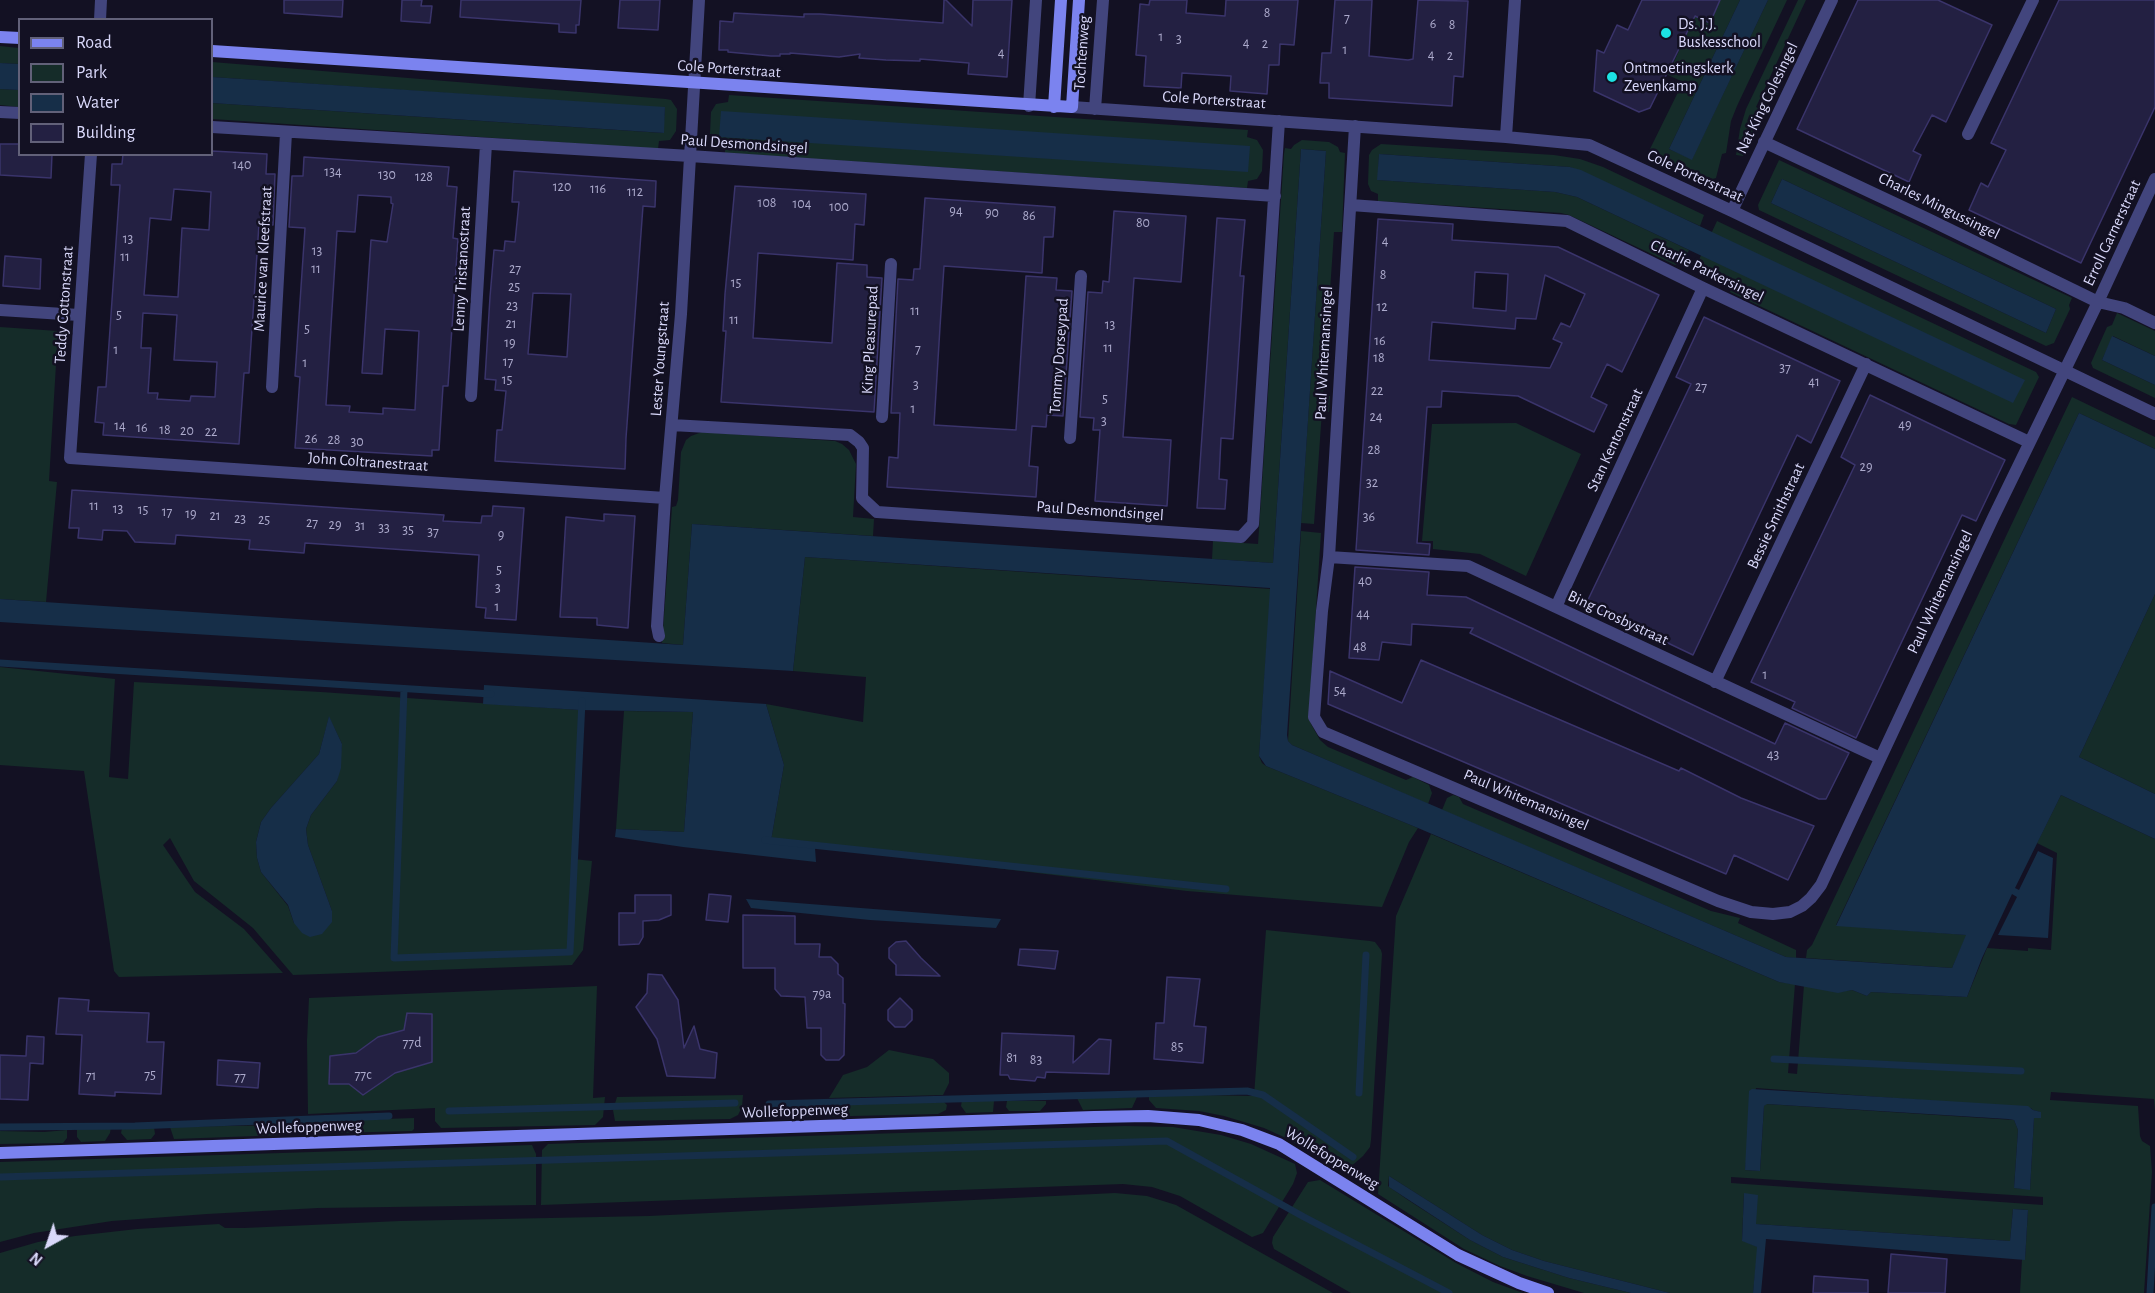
<!DOCTYPE html>
<html>
<head>
<meta charset="utf-8">
<style>
  body { margin:0 }
  #map { position:relative; width:2155px; height:1293px; overflow:hidden; background:#131123; font-family:"Alegreya Sans",sans-serif }
  canvas { display:block }
  .legend { position:absolute; left:18px; top:18px; width:195px; height:138px; box-sizing:border-box; background:#131123; border:2px solid #626179; margin:0; padding:8px 10px; list-style:none; font-size:18px; color:#d9d8fa }
  .legend li { display:flex; align-items:center; gap:12px; height:30px }
  .legend b { width:30px; border:2px solid #626179 }
  .north { position:absolute; left:18px; top:1215px; width:60px; height:60px; -webkit-text-stroke:4px #131123; paint-order:stroke; rotate:220deg; font-size:16px; font-weight:700; line-height:24px; text-align:center; color:#d9d8fa }
  .north::after { content:''; display:block; margin:auto; width:21px; height:27px; background:#d9d8fa; clip-path:polygon(50% 0,100% 100%,50% 72%,0 100%) }
</style>
</head>
<body>
<div id="map">
<canvas width="2155" height="1293"></canvas>
<ul class="legend">
<li><b style="height:8px;background:#7b83ef"></b>Road</li>
<li><b style="height:16px;background:#152c29"></b>Park</li>
<li><b style="height:16px;background:#162e48"></b>Water</li>
<li><b style="height:16px;background:#232042"></b>Building</li>
</ul>
<div class="north">N</div>
</div>
<script>
const c = document.querySelector('canvas').getContext('2d');
c.lineJoin = 'round';
function paint(path, color) {
  c.fillStyle = color;
  c.fill(path, 'evenodd');
}
function toPath(rows) {
  const path = new Path2D();
  for (const r of rows) {
    path.moveTo(r[0], r[1]);
    for (let i = 2; i < r.length; i += 2) path.lineTo(r[i], r[i + 1]);
  }
  return path;
}
function stroke(path, color, width, dash) {
  c.strokeStyle = color;
  c.lineWidth = width;
  c.lineCap = dash ? 'butt' : 'round';
  c.setLineDash(dash || []);
  c.stroke(path);
}
function label(font, color, halo, rows, align = 'center') {
  c.font = font + ' "Alegreya Sans",sans-serif';
  c.lineWidth = 5;
  c.setLineDash([]);
  c.textBaseline = 'middle';
  c.strokeStyle = halo;
  c.fillStyle = color;
  for (const [text, x, y, turn = 0] of rows) {
    c.save();
    c.translate(x, y);
    c.rotate((+turn || 0) * Math.PI / 180);
    c.textAlign = isNaN(turn) ? turn : align;
    if (halo) c.strokeText(text, 0, 0);
    c.fillText(text, 0, 0);
    c.restore();
  }
}
paint(toPath([
  [1720,0,1740,0,1669,149,1692,159,1768,0,1787,0,1737,106,1731,121,1726,153,1722,154,1716,178,1709,180,1649,151,1683,82,1668,75,1682,44,1695,16,1710,23],
  [1798,0,1806,0,1756,107,1764,111,1743,156,1736,155,1740,129,1746,109],
  [0,46,19,48,19,64,0,63],
  [212,62,666,99,671,100,677,109,676,131,670,140,659,141,658,149,212,119,212,103,663,133,665,108,212,77],
  [0,89,19,90,19,107,0,105],
  [729,95,1248,130,1247,137,1257,140,1263,150,1262,171,1257,179,1248,181,1247,188,725,153,725,146,716,143,712,139,710,134,711,112,716,104,728,102],
  [1302,140,1329,142,1338,147,1340,152,1345,153,1342,232,1334,232,1323,395,1330,396,1329,412,1322,411,1314,524,1301,523,1326,151,1301,149,1273,563,1212,559,1213,541,1258,544,1284,154,1285,148,1291,149,1294,145],
  [1381,144,1554,155,1580,159,1603,167,1704,215,1700,226,1570,167,1379,154,1378,180,1555,192,1577,197,1689,250,1683,263,1675,265,1569,215,1561,213,1378,201,1378,194,1371,191,1368,184,1369,155,1372,150],
  [1779,160,2068,296,2072,298,2069,305,2070,309,2054,343,2046,346,1759,210,1758,205],
  [1782,179,2056,309,2046,333,1771,203],
  [1717,221,2036,372,2039,377,2016,425,2009,424,1730,292,1732,287,1702,272,1697,264],
  [2117,313,2155,331,2155,356,2113,336,2102,360,2155,385,2155,398,2093,368,2091,363,2107,327,2112,325],
  [0,327,58,331,49,481,57,482,46,602,0,599],
  [2072,397,2155,437,2155,449,2079,413,1836,925,1967,935,1952,968,1806,958,1807,950,1812,945],
  [1516,423,1581,454,1526,576,1480,554,1433,549,1433,541,1422,541,1432,424],
  [702,432,835,441,842,444,849,450,856,464,853,517,874,519,873,536,692,524,683,645,662,643,672,507,676,506,678,500,681,452,686,440,691,436],
  [1301,531,1321,533,1309,716,1311,724,1320,740,1328,747,1406,780,1413,777,1429,785,1432,793,1428,804,1292,745,1288,741],
  [805,557,1271,589,1259,756,1262,763,1266,766,1418,828,1409,842,1382,907,1187,891,771,841,784,765,766,704,863,722,866,677,793,671],
  [2155,594,2155,794,2079,757],
  [0,667,115,679,109,777,118,778,128,779,134,682,321,692,580,710,574,859,592,861,583,950,572,965,293,975,253,928,194,881,170,838,163,845,195,892,244,929,283,973,119,977,114,971,84,771,0,765],
  [329,717,342,744,337,781,311,815,306,829,308,845,332,911,294,923,288,906,261,872,257,858,256,842,261,822,271,808,319,754],
  [624,711,693,712,684,832,616,829],
  [1453,795,1459,797,1463,804,1711,911,1740,918,1738,923,1796,950,1796,958,1786,957,1442,810,1447,798],
  [2061,795,2155,839,2155,1111,2154,1099,2051,1092,2050,1100,2138,1106,2140,1136,2142,1141,2150,1146,2152,1172,2144,1293,2020,1293,2022,1259,2025,1259,2028,1210,2013,1209,2010,1241,1756,1224,1744,1193,1742,1240,1758,1247,1753,1293,1670,1293,1544,1261,1512,1250,1482,1235,1389,1176,1388,1186,1408,1200,1470,1240,1503,1257,1569,1278,1631,1293,1584,1293,1527,1276,1500,1266,1464,1249,1378,1194,1396,916,1431,834,1779,982,1795,984,1788,1073,1797,1074,1804,985,1838,992,1852,990,1867,996,1871,992,1967,997,1987,948,2028,951,2028,948,2051,950,2057,853,2037,843],
  [1756,1088,2031,1108,2033,1110,2040,1112,2034,1117,2030,1189,2014,1188,2018,1130,2014,1120,1766,1104,1764,1106,1760,1171,1745,1170],
  [1731,1177,2043,1197,2043,1205,1731,1183],
  [1266,930,1370,941,1375,942,1381,950,1382,954,1371,1140,1370,1147,1363,1156,1348,1169,1341,1170,1286,1138,1264,1128,1224,1116,1199,1111,1156,1108,1149,1100,1149,1094,1254,1096],
  [597,986,593,1098,605,1097,603,1117,595,1125,441,1128,435,1121,435,1108,308,1114,307,1041,309,998],
  [889,1050,933,1059,949,1073,949,1083,943,1095,829,1098,843,1075,867,1067],
  [743,1095,742,1107,738,1115,730,1119,615,1121,613,1110,617,1097],
  [1137,1097,1132,1108,1083,1110,1077,1098],
  [962,1100,994,1101,993,1112,966,1113,961,1106],
  [1007,1101,1046,1101,1046,1104,1040,1111,1009,1111,1006,1107],
  [944,1102,947,1105,946,1110,938,1114,768,1118,761,1107],
  [414,1118,414,1129,412,1131,298,1134,297,1122],
  [284,1125,284,1135,174,1139,170,1127],
  [1125,1126,1173,1127,1221,1135,1251,1144,1295,1164,1297,1173,1293,1184,1263,1233,1252,1237,1180,1196,1152,1187,1123,1184,541,1205,542,1150,548,1144],
  [111,1127,110,1133,105,1141,81,1142,77,1137,77,1128],
  [154,1127,155,1134,151,1139,127,1140,121,1133,122,1128],
  [67,1130,67,1138,63,1143,0,1144,0,1131,44,1132],
  [532,1145,536,1154,536,1205,318,1208,207,1214,112,1221,34,1233,0,1242,0,1162],
  [1320,1180,1456,1263,1493,1282,1523,1293,1351,1293,1274,1249,1272,1243,1273,1237,1308,1182],
  [1115,1193,1147,1196,1176,1205,1333,1293,0,1293,0,1253,38,1242,75,1236,137,1229,219,1224,225,1228,244,1228,400,1221,649,1216]
]), '#152c29');
paint(toPath([
  [1740,0,1768,0,1692,160,1669,149],
  [0,63,19,64,19,90,0,89],
  [212,77,665,107,664,133,212,103],
  [721,111,1250,146,1248,172,719,137],
  [1301,149,1326,151,1287,735,1288,741,1292,745,1786,957,1952,968,1966,935,1836,926,2079,413,2155,449,2155,594,2079,757,2155,794,2155,839,2061,795,2015,888,2019,890,2038,851,2053,858,2048,938,1998,935,2017,897,2012,894,1982,958,1967,997,1871,992,1867,996,1852,990,1838,993,1779,982,1418,828,1266,766,1259,756,1270,588,805,557,793,671,0,622,0,599,683,645,692,524,1273,563],
  [1379,154,1570,167,1581,170,2025,380,2013,403,1577,197,1555,192,1377,180],
  [1782,179,2056,309,2046,333,1771,203],
  [2112,336,2155,356,2155,385,2102,360],
  [484,685,766,704,784,765,771,841,815,848,816,862,683,847,615,837,616,829,684,832,693,712,580,710,483,704],
  [329,716,342,744,341,768,337,781,311,815,306,829,308,845,332,911,332,922,322,934,310,937,302,933,294,923,288,905,261,872,257,858,256,842,261,822,271,808,319,754],
  [746,899,1001,919,996,928,870,920,751,908],
  [1752,1089,2028,1106,2033,1110,2041,1112,2041,1118,2034,1118,2030,1190,2014,1188,2018,1130,2014,1120,2008,1119,1767,1104,1764,1106,1760,1171,1745,1170,1749,1091],
  [1389,1176,1482,1235,1512,1250,1544,1261,1670,1293,1631,1293,1569,1278,1503,1257,1470,1240,1389,1187],
  [1744,1193,1758,1195,1756,1224,2010,1241,2013,1209,2028,1210,2025,1260,1766,1239,1761,1293,1753,1293,1757,1247,1742,1241]
]), '#162e48');
stroke(toPath([
  [0,663,491,694],
  [404,689,394,958,570,952,582,701],
  [765,840,1226,889],
  [1774,1059,2021,1071],
  [1359,1093,1366,955],
  [769,1104,1247,1091,1263,1095,1353,1157],
  [449,1111,735,1103],
  [0,1127,135,1126,389,1116],
  [0,1177,1167,1141,1304,1217,1449,1293],
  [2150,1293,2155,1207]
]), '#162e48', 7);
const building = toPath([
  [284,0,343,0,342,17,284,13,284,0],
  [402,0,422,0,421,6,432,6,430,23,401,21,402,0],
  [461,0,581,0,579,25,576,25,576,33,559,32,559,24,460,17,461,0],
  [620,0,660,0,658,30,618,28,620,0],
  [944,0,946,0,972,26,973,0,1012,0,1007,77,968,74,969,63,920,59,920,61,886,60,859,58,860,54,839,57,790,53,790,54,780,54,780,56,771,56,728,52,728,50,719,50,720,21,733,22,734,13,804,17,804,14,820,14,943,23,944,0],
  [1150,0,1187,0,1186,13,1225,16,1226,0,1298,0,1294,45,1280,44,1279,65,1269,65,1267,94,1230,91,1231,76,1182,73,1181,88,1144,86,1146,56,1136,55,1140,4,1149,5,1150,0],
  [1335,0,1372,0,1369,56,1408,60,1413,59,1418,0,1468,1,1463,77,1454,76,1452,106,1329,98,1329,83,1320,83,1322,53,1331,53,1335,0],
  [1642,0,1720,0,1710,23,1695,16,1650,108,1639,112,1594,91,1597,50,1604,53,1617,25,1628,30,1642,0],
  [1858,0,1938,0,1992,25,1946,122,1932,115,1913,151,1921,155,1909,182,1797,129,1858,0],
  [2059,0,2155,0,2155,107,2081,263,1969,210,1981,183,1988,187,2006,150,1991,143,2059,0],
  [0,144,20,144,20,154,52,154,51,178,0,175,0,144],
  [212,151,267,154,266,174,275,174,273,225,259,224,249,373,244,373,239,444,103,435,104,423,95,422,98,387,106,387,120,185,111,185,112,164,122,164,123,154,212,154,212,151],
  [174,189,211,192,209,230,182,228,178,297,144,295,150,218,171,220,174,189],
  [143,313,177,315,174,360,217,362,215,397,191,396,190,401,157,399,158,393,148,393,151,348,141,348,143,313],
  [304,157,449,167,447,186,457,187,453,238,458,239,448,386,443,386,439,450,432,450,432,456,295,448,300,377,295,376,305,228,289,227,292,176,303,176,304,157],
  [358,195,391,197,391,203,393,204,387,242,371,240,362,373,382,374,385,329,419,331,415,410,383,408,383,414,349,412,350,406,326,405,337,231,355,232,358,195],
  [514,171,656,181,655,207,643,206,626,438,625,469,495,461,497,430,502,430,506,391,495,390,496,380,485,379,490,297,494,250,504,251,505,241,515,242,519,202,512,202,514,171],
  [533,293,571,294,567,357,528,354,533,293],
  [735,186,866,194,864,225,855,224,853,260,758,253,753,338,832,343,837,263,867,265,867,277,882,278,874,412,721,402,726,331,723,331,725,294,735,186],
  [925,198,1055,207,1053,237,1044,237,1042,273,944,266,940,327,934,425,1016,430,1026,276,1057,278,1056,290,1072,291,1063,416,1047,415,1046,427,1032,426,1029,466,1038,467,1036,497,887,487,889,457,898,458,900,413,891,413,898,279,913,280,914,269,920,269,925,198],
  [1114,211,1186,216,1181,282,1134,278,1126,395,1123,437,1171,440,1167,506,1095,501,1100,430,1093,430,1094,418,1080,417,1088,292,1102,293,1103,281,1109,282,1114,211],
  [1217,218,1245,220,1240,276,1244,276,1243,290,1233,439,1221,438,1219,479,1227,480,1225,509,1197,508,1217,218],
  [1378,219,1453,224,1452,240,1558,247,1659,295,1622,372,1607,364,1591,397,1607,405,1594,432,1518,396,1442,391,1441,407,1427,407,1417,543,1430,544,1429,555,1356,550,1378,219],
  [1475,272,1508,274,1506,311,1473,308,1475,272],
  [1545,275,1585,294,1570,327,1561,323,1553,339,1562,343,1550,368,1429,360,1432,322,1515,329,1516,318,1536,319,1545,275],
  [5,256,41,259,40,289,3,286,5,256],
  [1704,317,1840,381,1811,443,1797,435,1693,655,1586,604,1691,384,1676,377,1704,317],
  [1870,395,2005,460,1976,521,1962,515,1856,738,1792,708,1795,702,1751,682,1855,465,1841,457,1870,395],
  [72,490,444,515,443,521,481,523,482,516,492,516,493,506,524,508,516,620,485,618,486,608,476,607,479,555,305,543,304,553,249,549,250,540,176,535,175,544,135,542,127,531,103,530,102,540,78,538,79,528,69,528,72,490],
  [604,514,635,516,628,628,597,625,597,618,560,617,566,517,604,521,604,514],
  [1355,567,1429,572,1427,595,1466,597,1775,744,1785,723,1849,753,1826,799,1819,799,1470,633,1473,628,1412,624,1411,645,1382,642,1379,660,1349,658,1355,567],
  [1421,660,1679,771,1681,768,1741,798,1814,826,1788,880,1734,855,1726,874,1328,704,1330,671,1402,703,1421,660],
  [709,894,731,896,728,922,706,920,709,894],
  [635,895,671,895,671,915,659,920,643,921,643,937,639,944,619,945,619,913,635,913,635,895],
  [743,915,795,916,795,944,820,944,819,957,831,957,838,964,838,974,843,978,843,1003,845,1004,844,1055,839,1060,826,1060,821,1055,821,1028,807,1028,805,997,781,996,775,989,775,968,743,968,743,915],
  [906,941,921,958,940,976,896,975,896,965,889,958,889,948,896,942,906,941],
  [1020,949,1058,951,1055,969,1018,965,1020,949],
  [648,974,662,975,678,1000,684,1048,694,1026,700,1049,717,1053,715,1078,667,1076,657,1039,636,1007,647,993,648,974],
  [1167,977,1200,979,1194,1026,1206,1027,1203,1063,1154,1059,1156,1023,1164,1023,1167,977],
  [59,998,89,1000,88,1011,149,1013,147,1042,164,1042,161,1094,115,1092,115,1096,79,1094,82,1035,56,1034,59,998],
  [900,998,912,1010,912,1020,905,1027,895,1027,888,1020,888,1010,900,998],
  [407,1013,432,1014,432,1062,395,1073,363,1095,349,1084,329,1084,330,1056,356,1053,378,1037,404,1030,407,1013],
  [1002,1033,1074,1036,1073,1063,1099,1039,1111,1040,1109,1074,1046,1072,1045,1078,1037,1077,1035,1081,1010,1079,1008,1075,1000,1075,1002,1033],
  [27,1036,44,1037,43,1064,30,1063,28,1100,0,1099,0,1055,26,1056,27,1036],
  [218,1060,260,1063,258,1088,217,1085,218,1060],
  [1891,1254,1947,1259,1945,1293,1888,1293,1891,1254],
  [1814,1276,1868,1280,1868,1293,1813,1293,1814,1276]
]);
paint(building, '#232042');
stroke(building, '#3a346b', 1.5);
stroke(toPath([
  [100,20,101,0],
  [1029,106,1036,0],
  [1072,107,1506,137,1589,145,1732,211,2155,414],
  [1095,109,1103,0],
  [0,112,20,113],
  [1355,126,1329,557,1322,611,1314,717,1323,732,1718,901,1751,912,1773,914,1790,912,1802,906,1811,898,1821,885,1993,518,2098,302,2155,179],
  [212,127,690,156,1275,196],
  [1968,134,2033,0],
  [1506,137,1515,0],
  [1764,142,1928,219,2098,302,2124,308,2155,323],
  [91,154,70,458,665,498],
  [1351,205,1567,221,1703,288,2029,442],
  [1732,211,1832,0],
  [0,310,79,315],
  [272,387,286,133],
  [471,396,486,144],
  [882,417,891,264],
  [672,425,850,435,859,442,863,448,862,498,877,512,1241,537,1253,524,1279,121],
  [1070,438,1081,276],
  [1329,557,1468,566,1880,758],
  [1556,607,1703,288],
  [659,636,657,626,665,498,681,314,699,0],
  [1715,682,1866,364]
]), '#42457d', 12);
stroke(toPath([
  [0,37,20,38],
  [212,51,1072,107,1079,0],
  [1054,107,1061,0],
  [0,1153,1094,1117,1148,1116,1199,1120,1242,1130,1279,1144,1458,1255,1519,1283,1548,1293]
]), '#7b83ef', 12);
for (const [x, y, r, color] of [
  [1666,33,6,"#1ce2e3"],
  [1612,77,6,"#1ce2e3"]
]) {
  const dot = new Path2D();
  dot.arc(x, y, r, 0, 2 * Math.PI);
  c.fillStyle = color;
  c.fill(dot);
  stroke(dot, '#131123', 2);
}
label('14px', '#acaacc', null, [
  ["8",1267,13],
  ["7",1347,18],
  ["6",1433,24],
  ["8",1452,25],
  ["1",1161,37],
  ["3",1179,39],
  ["4",1246,43],
  ["2",1265,44],
  ["1",1345,50],
  ["4",1001,53],
  ["4",1431,55],
  ["2",1450,56],
  ["140",242,165],
  ["134",333,172],
  ["130",387,175],
  ["128",424,177],
  ["120",562,187],
  ["116",598,189],
  ["112",635,192],
  ["108",767,203],
  ["104",802,204],
  ["100",839,207],
  ["94",956,211],
  ["90",992,213],
  ["86",1029,216],
  ["80",1143,223],
  ["13",128,239],
  ["4",1385,241],
  ["13",317,251],
  ["11",125,257],
  ["11",316,269],
  ["27",515,269],
  ["8",1383,275],
  ["15",736,283],
  ["25",514,287],
  ["23",512,306],
  ["12",1382,307],
  ["11",915,311],
  ["5",119,315],
  ["11",734,320],
  ["21",511,324],
  ["13",1110,325],
  ["5",307,329],
  ["16",1380,341],
  ["19",510,343],
  ["11",1108,348],
  ["7",918,349],
  ["1",116,350],
  ["18",1379,358],
  ["17",508,362],
  ["1",305,363],
  ["37",1785,368],
  ["15",507,380],
  ["41",1814,382],
  ["3",916,385],
  ["27",1701,387],
  ["22",1377,391],
  ["5",1105,399],
  ["1",913,409],
  ["24",1376,417],
  ["3",1104,421],
  ["49",1905,425],
  ["14",120,426],
  ["16",142,428],
  ["18",165,430],
  ["20",187,431],
  ["22",211,432],
  ["26",311,439],
  ["28",334,440],
  ["30",357,442],
  ["28",1374,450],
  ["29",1866,467],
  ["32",1372,483],
  ["11",94,506],
  ["13",118,509],
  ["15",143,510],
  ["17",167,512],
  ["19",191,514],
  ["21",215,516],
  ["36",1369,517],
  ["23",240,519],
  ["25",264,520],
  ["27",312,523],
  ["29",335,525],
  ["31",360,526],
  ["33",384,528],
  ["35",408,530],
  ["37",433,532],
  ["9",501,535],
  ["5",499,570],
  ["40",1365,581],
  ["3",498,588],
  ["1",497,607],
  ["44",1363,614],
  ["48",1360,647],
  ["1",1765,675],
  ["54",1340,691],
  ["43",1773,755],
  ["79a",822,994],
  ["77d",412,1043],
  ["85",1177,1047],
  ["81",1012,1058],
  ["83",1036,1060],
  ["75",150,1075],
  ["77c",363,1075],
  ["71",91,1076],
  ["77",240,1077]
]);
label('16px', '#d9d8fa', '#131123', [
  ["Ds. J.J.",1678,24],
  ["Buskesschool",1678,42],
  ["Ontmoetingskerk",1624,68],
  ["Zevenkamp",1624,86]
], 'left');
label('16px', '#d9d8fa', '#131123', [
  ["Tochtenweg",1082,53,-86],
  ["Cole Porterstraat",729,69,4],
  ["Nat King Colesingel",1767,98,-64],
  ["Cole Porterstraat",1214,100,4],
  ["Paul Desmondsingel",744,144,4],
  ["Cole Porterstraat",1695,176,25],
  ["Charles Mingussingel",1939,206,26],
  ["Erroll Garnerstraat",2112,233,-65],
  ["Maurice van Kleefstraat",263,259,-87],
  ["Lenny Tristanostraat",462,269,-87],
  ["Charlie Parkersingel",1707,271,26],
  ["Teddy Cottonstraat",64,305,-86],
  ["King Pleasurepad",870,340,-87],
  ["Paul Whitemansingel",1324,353,-87],
  ["Tommy Dorseypad",1059,356,-86],
  ["Lester Youngstraat",660,359,-86],
  ["Stan Kentonstraat",1615,440,-65],
  ["John Coltranestraat",368,462,4],
  ["Paul Desmondsingel",1100,511,4],
  ["Bessie Smithstraat",1776,516,-65],
  ["Paul Whitemansingel",1940,592,-65],
  ["Bing Crosbystraat",1618,618,25],
  ["Paul Whitemansingel",1526,800,23],
  ["Wollefoppenweg",795,1111,-2],
  ["Wollefoppenweg",309,1127,-2],
  ["Wollefoppenweg",1332,1158,31]
]);
</script>
</body>
</html>
